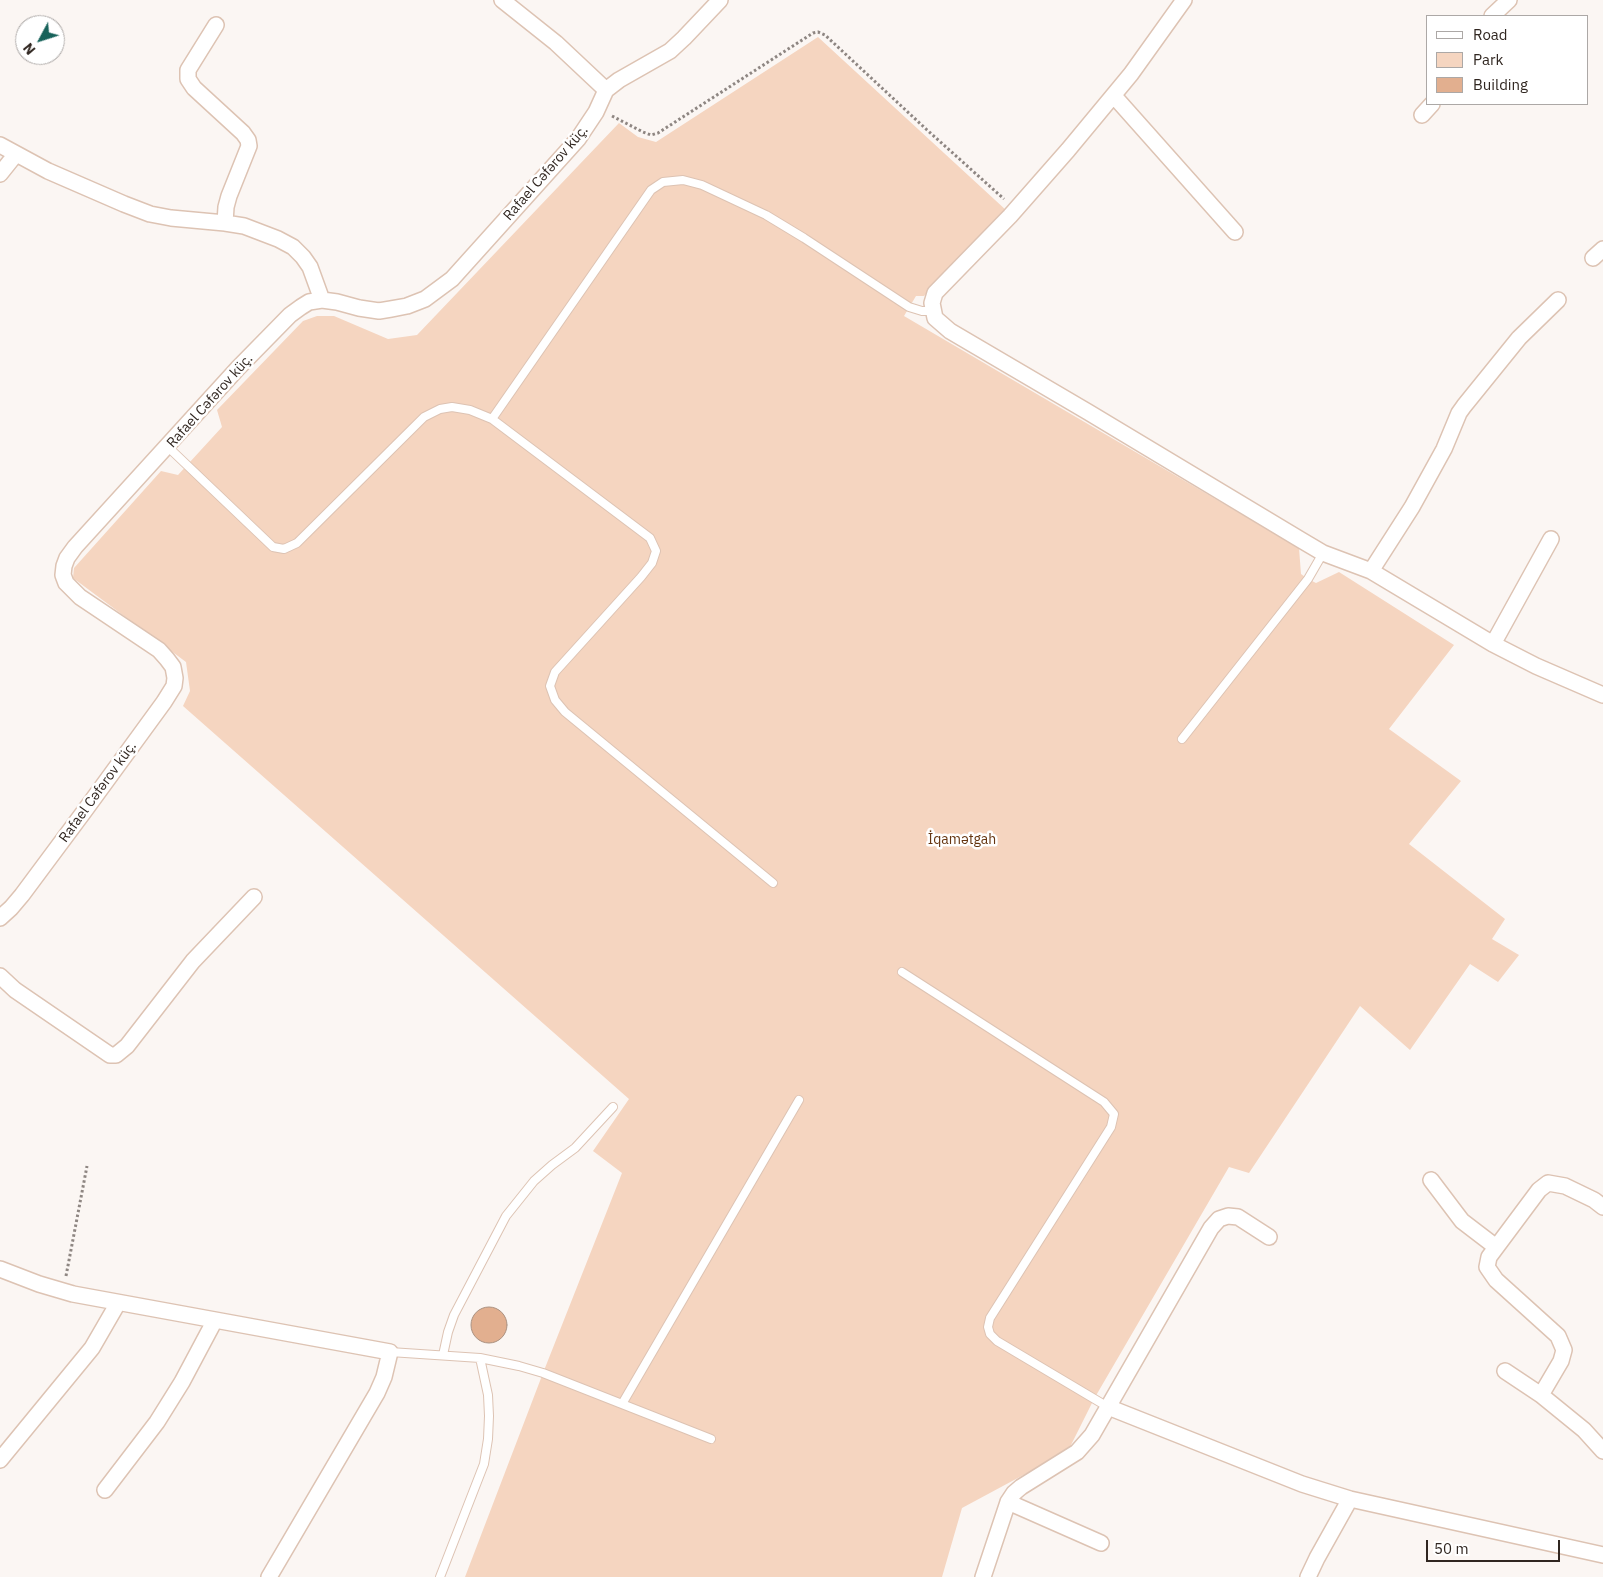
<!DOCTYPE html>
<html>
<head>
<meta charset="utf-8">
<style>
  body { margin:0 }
  #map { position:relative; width:1603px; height:1577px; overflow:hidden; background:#fbf6f3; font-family:"IBM Plex Sans",sans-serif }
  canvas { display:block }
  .legend { position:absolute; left:1426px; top:15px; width:162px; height:90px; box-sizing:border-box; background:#fff; border:1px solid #aca8a6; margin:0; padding:6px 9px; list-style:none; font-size:15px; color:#302620 }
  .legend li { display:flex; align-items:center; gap:10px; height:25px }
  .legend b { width:25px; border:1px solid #aca8a6 }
  .north { position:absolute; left:15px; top:15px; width:50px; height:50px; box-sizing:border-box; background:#fff; border:1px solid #aca8a6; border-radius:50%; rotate:230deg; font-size:14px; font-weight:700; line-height:20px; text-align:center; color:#302620 }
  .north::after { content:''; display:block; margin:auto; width:18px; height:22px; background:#17625a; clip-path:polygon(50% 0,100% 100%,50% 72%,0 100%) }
  .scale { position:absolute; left:1426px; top:1540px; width:134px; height:22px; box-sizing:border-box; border:2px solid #302620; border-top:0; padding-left:6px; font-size:15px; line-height:18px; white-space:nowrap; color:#302620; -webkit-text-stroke:4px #fff; paint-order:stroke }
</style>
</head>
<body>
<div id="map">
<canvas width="1603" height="1577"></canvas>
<ul class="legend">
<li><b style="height:6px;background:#fff"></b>Road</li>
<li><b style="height:14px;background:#f5d5c0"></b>Park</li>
<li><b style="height:14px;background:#e2af8f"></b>Building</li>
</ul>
<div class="north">N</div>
<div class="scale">50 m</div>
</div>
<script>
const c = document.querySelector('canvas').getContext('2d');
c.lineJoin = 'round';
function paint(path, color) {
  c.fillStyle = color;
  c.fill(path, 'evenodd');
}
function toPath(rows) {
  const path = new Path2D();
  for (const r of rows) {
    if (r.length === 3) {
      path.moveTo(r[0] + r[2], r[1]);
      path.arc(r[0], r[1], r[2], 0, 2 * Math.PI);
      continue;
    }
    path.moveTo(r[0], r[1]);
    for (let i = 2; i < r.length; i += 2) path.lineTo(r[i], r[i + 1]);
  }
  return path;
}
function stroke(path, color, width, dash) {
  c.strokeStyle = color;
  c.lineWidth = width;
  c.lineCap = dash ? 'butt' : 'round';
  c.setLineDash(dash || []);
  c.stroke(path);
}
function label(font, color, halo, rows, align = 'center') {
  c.font = font + ' "IBM Plex Sans",sans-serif';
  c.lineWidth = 5;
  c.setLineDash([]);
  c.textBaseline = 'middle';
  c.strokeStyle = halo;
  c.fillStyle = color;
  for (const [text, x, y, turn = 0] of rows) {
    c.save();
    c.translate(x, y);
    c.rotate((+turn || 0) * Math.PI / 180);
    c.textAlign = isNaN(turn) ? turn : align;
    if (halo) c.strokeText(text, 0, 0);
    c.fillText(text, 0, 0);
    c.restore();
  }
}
paint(toPath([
  [818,37,1007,211,924,296,916,296,904,316,1299,548,1301,574,1308,579,1316,583,1339,572,1454,645,1389,729,1461,781,1409,844,1505,919,1492,939,1519,955,1498,982,1470,964,1410,1050,1360,1006,1249,1173,1229,1167,1094,1399,1068,1451,962,1508,942,1577,465,1577,543,1373,622,1173,593,1151,629,1099,183,706,190,691,186,662,73,578,74,568,161,471,178,475,222,427,217,410,303,321,317,316,334,316,388,339,417,335,619,123,638,137,656,142]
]), '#f5d5c0');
const building = toPath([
  [489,1325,18]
]);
paint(building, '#e2af8f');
stroke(building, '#aa9282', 1);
const lane = toPath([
  [492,419,650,538,656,551,652,563,641,577,555,672,550,686,555,700,565,712,773,883],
  [168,447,273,547,284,549,297,543,424,417,440,409,452,407,470,410,492,419,651,190,663,182,683,180,702,185,766,215,804,238,909,307,922,311,933,311],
  [1182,739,1308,579,1323,553],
  [902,972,1104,1102,1114,1114,1111,1127,990,1318,988,1327,990,1334,997,1341,1108,1407],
  [390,1352,480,1358,519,1366,543,1373,711,1439],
  [443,1355,448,1332,454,1315,506,1216,534,1181,552,1165,575,1148,613,1107],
  [622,1404,799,1100],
  [440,1577,484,1464,488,1439,489,1416,488,1395,480,1358]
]);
const street = toPath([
  [502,0,556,43,606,90],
  [1184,0,1131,74,1068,150,1010,216,935,293,932,303,935,318,950,331,1088,412,1301,540,1323,553,1371,571,1493,644,1536,666,1603,695],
  [1492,16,1509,0],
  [216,25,188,70,188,79,194,88,243,133,248,140,249,146,229,196,226,207,225,223],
  [1114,96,1235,232],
  [1422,115,1432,104],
  [0,145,48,171,124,204,150,214,171,218,225,223,244,226,278,239,293,247,303,257,310,267,322,300],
  [0,174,16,154],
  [1593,258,1603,249],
  [1371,571,1412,507,1444,449,1459,413,1464,406,1519,338,1558,300],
  [1493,644,1551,539],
  [0,918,11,908,22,895,83,813,164,702,174,686,175,678,173,667,167,659,159,650,80,597,66,583,63,575,64,566,67,558,75,547,238,368,290,315,301,307,309,302,322,300,337,302,359,308,379,311,391,309,407,306,425,299,452,279,578,139,596,112,606,90,619,80,670,51,684,38,720,0],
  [0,976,15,990,110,1055,116,1055,127,1046,193,961,254,897],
  [1431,1180,1462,1221,1496,1247],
  [0,1269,39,1284,73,1294,390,1352,384,1377,377,1393,269,1577],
  [1505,1371,1541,1395,1584,1430,1603,1451],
  [1541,1395,1561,1361,1564,1350,1558,1336,1496,1280,1487,1267,1489,1257,1539,1190,1548,1183,1565,1186,1594,1200,1603,1207],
  [1108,1407,1302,1484,1350,1499,1603,1555],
  [0,1460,92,1348,118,1303],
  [105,1490,157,1422,182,1382,215,1320],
  [1008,1502,1101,1543],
  [983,1577,1008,1502,1014,1493,1021,1487,1077,1452,1092,1435,1211,1228,1219,1219,1228,1216,1238,1217,1269,1237],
  [1308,1577,1317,1558,1350,1499]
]);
stroke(lane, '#ddc3b3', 10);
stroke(street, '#ddc3b3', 18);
stroke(toPath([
  [612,116,643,132,651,135,658,133,813,33,818,32,825,35,926,129,1004,199],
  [66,1276,87,1166]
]), '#8e8682', 3, [2.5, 2.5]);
stroke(lane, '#fff', 8);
stroke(street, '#fff', 15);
label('14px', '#302620', '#fff', [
  ["Rafael Cəfərov küç.",546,173,-49],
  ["Rafael Cəfərov küç.",210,401,-48],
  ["Rafael Cəfərov küç.",98,792,-54]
]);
label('14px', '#653510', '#fff', [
  ["İqamətgah",962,840]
]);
</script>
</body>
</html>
